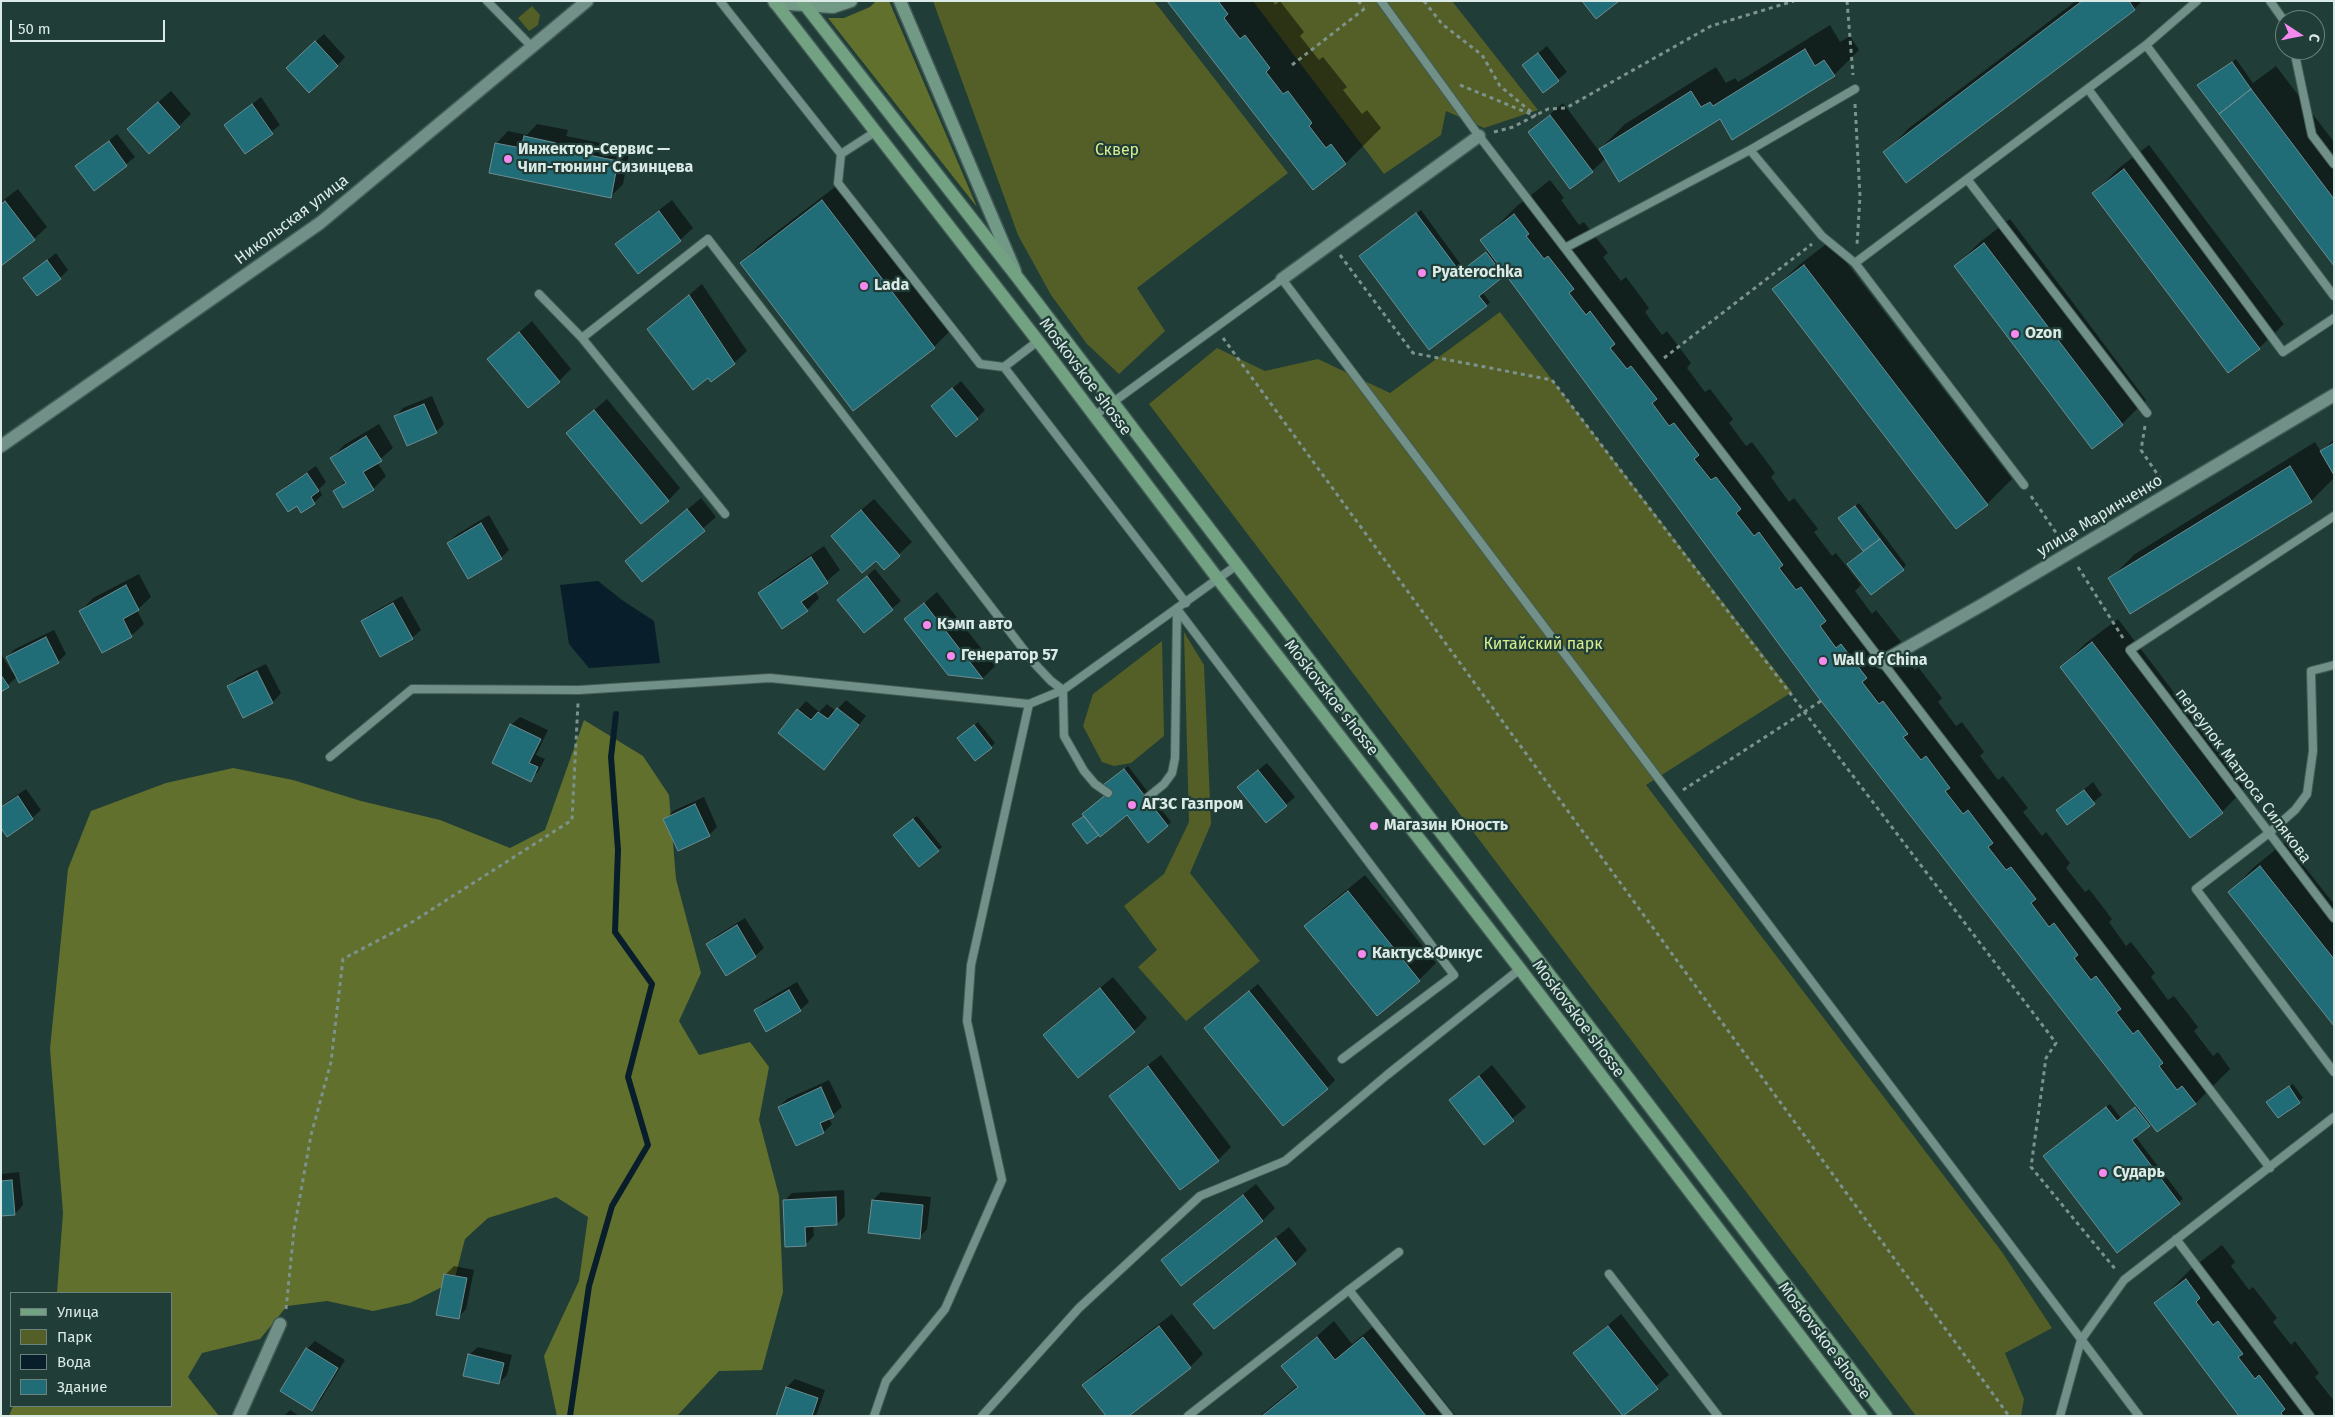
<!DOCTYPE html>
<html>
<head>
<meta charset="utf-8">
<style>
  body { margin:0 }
  #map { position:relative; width:2335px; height:1417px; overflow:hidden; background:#213d37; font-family:"Fira Sans",sans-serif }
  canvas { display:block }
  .frame { position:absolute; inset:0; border:2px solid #daeae6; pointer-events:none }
  .legend { position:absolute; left:10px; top:1292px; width:162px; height:115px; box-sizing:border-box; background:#213d37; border:1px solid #6b827d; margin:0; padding:6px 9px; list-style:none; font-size:15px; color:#daeae6 }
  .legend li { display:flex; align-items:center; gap:10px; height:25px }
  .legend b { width:25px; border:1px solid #6b827d }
  .north { position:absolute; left:2275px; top:10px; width:50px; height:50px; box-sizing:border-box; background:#213d37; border:1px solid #6b827d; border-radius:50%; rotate:101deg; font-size:14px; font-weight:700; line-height:20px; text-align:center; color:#daeae6 }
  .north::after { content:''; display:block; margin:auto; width:18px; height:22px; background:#f489f0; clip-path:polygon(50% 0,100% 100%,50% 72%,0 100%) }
  .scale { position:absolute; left:10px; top:20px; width:155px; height:22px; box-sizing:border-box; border:2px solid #daeae6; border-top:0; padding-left:6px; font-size:15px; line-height:18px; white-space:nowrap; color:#daeae6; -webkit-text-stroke:4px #213d37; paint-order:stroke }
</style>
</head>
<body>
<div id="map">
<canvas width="2335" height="1417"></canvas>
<div class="frame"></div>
<ul class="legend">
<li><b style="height:6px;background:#73a283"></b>Улица</li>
<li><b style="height:14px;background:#545f27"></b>Парк</li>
<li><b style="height:14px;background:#091e2b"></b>Вода</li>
<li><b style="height:14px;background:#206d78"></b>Здание</li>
</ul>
<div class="north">С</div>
<div class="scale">50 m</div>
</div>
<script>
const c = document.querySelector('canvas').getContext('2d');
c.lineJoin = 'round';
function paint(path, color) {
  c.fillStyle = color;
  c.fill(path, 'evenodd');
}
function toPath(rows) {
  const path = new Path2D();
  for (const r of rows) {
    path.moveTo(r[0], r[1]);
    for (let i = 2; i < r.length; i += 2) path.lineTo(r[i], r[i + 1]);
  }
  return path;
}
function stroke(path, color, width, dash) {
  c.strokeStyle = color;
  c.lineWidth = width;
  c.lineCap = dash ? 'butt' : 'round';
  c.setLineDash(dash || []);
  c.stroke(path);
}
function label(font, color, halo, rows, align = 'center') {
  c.font = font + ' "Fira Sans",sans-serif';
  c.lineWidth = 4.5;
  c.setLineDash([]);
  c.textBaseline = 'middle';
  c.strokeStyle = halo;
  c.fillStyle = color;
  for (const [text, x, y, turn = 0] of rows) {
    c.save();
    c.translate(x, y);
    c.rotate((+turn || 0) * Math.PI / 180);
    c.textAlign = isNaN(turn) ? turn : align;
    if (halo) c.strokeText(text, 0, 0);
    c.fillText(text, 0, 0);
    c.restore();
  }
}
paint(toPath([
  [933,1,1154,1,1288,173,1137,288,1165,331,1119,374,1087,344,1051,295,1018,235],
  [1253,1,1452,1,1538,110,1484,128,1446,111,1441,135,1384,174],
  [532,6,540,15,538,25,529,31,518,18],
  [1500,312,1792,692,1646,785,2002,1252,2052,1328,2005,1353,2024,1399,2021,1416,1916,1416,1149,404,1217,348,1265,371,1318,359,1390,393],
  [1184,632,1204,665,1211,824,1190,873,1260,961,1186,1021,1138,967,1157,950,1124,906,1164,874,1189,822],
  [1162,641,1164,736,1131,763,1114,766,1102,762,1083,726,1093,694]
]), '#545f27');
paint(toPath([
  [876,1,889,1,977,207,828,18,844,18,870,7],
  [584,720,643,756,669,795,676,879,701,973,679,1021,699,1055,750,1042,769,1067,759,1120,779,1196,783,1292,762,1370,719,1371,677,1416,557,1416,544,1356,579,1281,588,1217,556,1197,488,1218,465,1239,454,1281,410,1303,373,1311,327,1301,287,1306,260,1339,202,1353,188,1377,219,1416,9,1416,13,1406,171,1406,171,1293,57,1293,63,1213,50,1049,68,869,91,811,166,783,233,768,293,780,361,801,440,820,510,848,545,830]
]), '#62702d');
paint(toPath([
  [598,581,622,600,654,621,660,663,589,668,569,644,560,585]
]), '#091e2b');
paint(toPath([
  [1169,1,1273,1,1275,5,1280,1,1304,32,1300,36,1319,60,1323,57,1347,87,1343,90,1362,114,1367,110,1381,128,1346,163,1313,188],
  [2076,1,2142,1,2134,9,1885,153,1909,128],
  [1830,25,1840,42,1850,36,1859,50,1834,75,1606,158,1592,171,1529,132,1563,103,1602,155,1603,154,1600,149,1625,124,1716,67,1726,83,1735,78,1738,82],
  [324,34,345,57,337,66,296,60],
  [1547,46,1567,72,1543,92,1524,65],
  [2236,59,2253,83,2276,66,2334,142,2334,264,2203,82],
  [171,91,191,114,179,126,141,117],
  [261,97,280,125,245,152,226,125],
  [537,124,568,130,566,136,630,149,623,184,610,197,496,144,508,131,527,135],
  [117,134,135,157,94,189,77,166],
  [2149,145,2284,324,2259,348,2094,193,2119,168],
  [1550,180,1564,198,1561,200,1579,225,1584,222,1608,253,1603,257,1621,281,1626,277,1649,308,1645,312,1662,335,1667,331,1691,363,1687,368,1705,392,1710,389,1733,419,1729,423,1746,446,1752,442,1775,473,1771,477,1789,502,1794,498,1818,529,1814,532,1832,556,1836,553,1861,585,1855,591,1872,614,1876,610,1901,642,1896,646,1915,670,1918,667,1942,698,1938,702,1956,726,1962,722,1984,752,1980,756,1998,780,2003,776,2028,808,2023,812,2042,836,2046,832,2070,863,2066,868,2085,892,2089,889,2112,919,2109,922,2126,946,2131,942,2155,973,2151,977,2168,1000,2174,996,2198,1027,2194,1031,2213,1056,2218,1052,2230,1069,2195,1104,2152,1123,2135,1136,2183,1199,2117,1251,2048,1152,2110,1104,2121,1118,2138,1105,1506,273,1482,292,1490,302,1486,306,1364,252,1421,210,1464,269,1489,250,1482,241,1517,206],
  [839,184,951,330,934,347,742,263,758,246],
  [18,189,47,227,34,239,1,264,1,202],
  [672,200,693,228,680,240,617,244,630,232],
  [2010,219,2146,400,2122,424,1956,266,1980,242],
  [1830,241,2012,479,1987,504,1774,289,1799,265],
  [56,253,68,270,60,278,25,278],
  [702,284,747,351,734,363,649,329],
  [532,321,571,369,559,381,489,359],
  [961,381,985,410,977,418,941,398],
  [432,396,444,424,436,432,395,417,403,408],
  [607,399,680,488,668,501,568,433],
  [379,424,393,448,377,462,386,476,373,489,344,507,335,491,346,480,332,458,344,445],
  [2334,439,2334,478,2311,501,2110,579,2135,554,2315,442,2321,452],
  [316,466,326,482,319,489,322,495,314,503,297,504,278,494,286,486],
  [701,498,716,517,642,581,627,561],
  [874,499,912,542,884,568,845,524],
  [1859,503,1906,565,1903,569,1865,551,1840,518],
  [489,515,509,550,501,558,448,543,456,535],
  [824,546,840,570,815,591,819,598,807,610,760,593,772,581],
  [875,569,901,601,864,631,839,600],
  [139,574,151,597,137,610,144,624,131,636,81,611,93,598],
  [937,592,995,666,983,678,949,674,906,619],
  [402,596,421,630,412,638,362,622,370,614],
  [2118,619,2246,787,2222,812,2062,667,2086,643],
  [54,630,66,654,58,662,17,677,1,691,1,654,12,672,14,671,7,657,15,649],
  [266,664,281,693,273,702,243,716,228,686,237,678],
  [846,700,866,716,824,768,779,732,806,701,819,712,827,704,836,711],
  [520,717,548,730,536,755,545,759,538,772,530,780,511,725],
  [978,722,995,743,991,747,962,735],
  [1267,763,1295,797,1266,822,1247,779],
  [1128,766,1171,822,1167,826,1128,813,1085,815,1110,793,1108,782],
  [2093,782,2102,795,2068,823,2058,811],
  [26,789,41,810,32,818,1,826,1,806],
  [704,797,717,827,709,835,665,820,673,811],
  [917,816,942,847,938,850,898,831],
  [2285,842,2334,904,2334,1024,2230,892,2254,867],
  [1365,875,1436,963,1419,980,1377,1014,1306,926,1322,910],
  [745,918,764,948,755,956,726,974,708,944,716,936],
  [1113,977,1147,1018,1134,1031,1045,1035],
  [797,982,809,1002,800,1010,755,1010,763,1002],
  [1258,984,1335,1080,1327,1088,1205,1028],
  [1161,1055,1231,1147,1218,1160,1181,1188,1110,1096,1123,1084],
  [1492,1065,1526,1107,1484,1143,1451,1100],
  [829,1080,842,1107,829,1118,832,1124,824,1132,796,1144,779,1107,787,1099],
  [2293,1084,2303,1098,2278,1116,2272,1098],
  [19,1172,23,1205,15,1214,1,1215,1,1174],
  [1256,1184,1275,1208,1263,1220,1182,1284,1163,1261,1175,1248],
  [844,1190,845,1216,837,1224,813,1225,814,1236,806,1244,784,1201,792,1193],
  [881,1192,931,1197,927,1229,919,1238,873,1200],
  [1289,1227,1307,1250,1295,1263,1195,1304,1208,1291],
  [2222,1245,2235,1262,2231,1266,2249,1290,2253,1287,2277,1318,2273,1322,2291,1345,2295,1341,2319,1373,2315,1377,2334,1401,2334,1416,2241,1416,2156,1304,2191,1269],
  [454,1266,474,1270,466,1309,458,1318,446,1274],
  [1172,1314,1203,1354,1190,1367,1127,1416,1084,1385,1096,1372],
  [1621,1314,1669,1375,1622,1415,1575,1353],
  [1334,1321,1352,1344,1380,1321,1456,1416,1260,1416,1298,1385,1283,1366],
  [315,1341,345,1360,320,1401,312,1410,307,1349],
  [478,1347,512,1355,507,1375,499,1383,469,1355],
  [795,1379,825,1390,816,1416,777,1416,787,1387],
  [290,1410,299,1416,284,1416]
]), '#0007');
stroke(toPath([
  [570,1416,589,1286,612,1206,648,1145,628,1077,652,984,615,932,618,850,611,757,616,714]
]), '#091e2b', 6);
const building = toPath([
  [1167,1,1218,1,1228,14,1224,18,1240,39,1245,35,1270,68,1266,72,1283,94,1288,91,1312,123,1309,126,1326,148,1331,144,1346,164,1313,190,1167,1],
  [1582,1,1619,1,1596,19,1582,1],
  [2082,1,2129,1,2135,10,1906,183,1883,152,2082,1],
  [315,41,338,66,309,93,286,68,315,41],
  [1805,49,1815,66,1824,60,1835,76,1732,140,1720,119,1619,182,1599,149,1691,91,1701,107,1710,102,1713,106,1805,49],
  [1538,53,1559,81,1543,93,1522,65,1538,53],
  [2232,62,2251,89,2219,114,2197,85,2232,62],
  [2251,89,2334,199,2334,266,2219,114,2251,89],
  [158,102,180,127,149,154,127,129,158,102],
  [252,104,273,134,245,154,224,125,252,104],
  [1550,115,1593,172,1570,189,1528,132,1550,115],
  [524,136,556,143,554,148,618,161,611,198,489,173,495,143,521,148,524,136],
  [109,141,127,166,94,191,75,166,109,141],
  [2124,169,2260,349,2228,373,2092,193,2124,169],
  [822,200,935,348,853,411,740,263,822,200],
  [5,201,35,240,1,266,1,204,5,201],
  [659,211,681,241,638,274,615,244,659,211],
  [1416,213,1460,272,1486,252,1504,276,1479,296,1487,306,1429,350,1359,256,1416,213],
  [1514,214,1529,234,1526,236,1544,259,1548,256,1574,289,1569,293,1586,315,1590,311,1615,344,1610,348,1627,369,1631,366,1657,399,1652,403,1669,426,1674,423,1699,455,1694,459,1711,480,1716,477,1741,509,1736,513,1754,536,1759,532,1783,565,1779,568,1796,590,1801,587,1826,621,1820,626,1836,648,1841,644,1863,673,1867,678,1862,682,1879,704,1883,701,1908,734,1903,737,1921,760,1926,756,1950,788,1945,791,1963,814,1968,810,1993,843,1988,847,2006,870,2011,867,2036,899,2031,903,2049,927,2054,923,2078,955,2074,958,2091,980,2096,976,2121,1009,2116,1012,2133,1034,2138,1030,2163,1063,2159,1066,2177,1090,2182,1086,2196,1104,2157,1132,1821,701,1480,240,1514,214],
  [1984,243,2123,425,2092,449,1954,266,1984,243],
  [47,260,61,279,37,296,23,278,47,260],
  [1804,265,1988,505,1956,529,1772,289,1804,265],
  [689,295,735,364,711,382,708,378,693,390,647,329,689,295],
  [519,332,560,382,528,408,487,359,519,332],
  [952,388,978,419,956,437,931,406,952,388],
  [424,404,437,433,407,446,394,416,424,404],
  [594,410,669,501,641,524,566,433,594,410],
  [366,436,382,461,363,472,374,490,343,508,333,491,346,483,330,458,366,436],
  [2334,443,2334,475,2320,451,2334,443],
  [2290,466,2312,502,2130,614,2108,578,2290,466],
  [307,473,319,491,311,497,315,504,301,513,297,506,288,512,276,494,307,473],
  [1855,506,1880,539,1863,551,1838,518,1855,506],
  [687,509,705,531,642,582,625,561,687,509],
  [861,510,900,556,884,570,876,561,862,573,831,536,861,510],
  [481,523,502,559,468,579,447,543,481,523],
  [1880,539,1904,570,1871,595,1847,564,1880,539],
  [811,557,828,583,801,602,808,611,782,629,758,593,811,557],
  [867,576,893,610,864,633,837,600,867,576],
  [126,585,139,610,123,619,132,637,102,653,79,611,126,585],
  [393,603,413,639,380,657,361,621,393,603],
  [924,603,983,679,948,675,904,619,924,603],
  [46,637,59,663,19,683,6,657,46,637],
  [2092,642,2223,813,2190,838,2060,667,2092,642],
  [257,671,273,703,243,718,227,686,257,671],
  [1,675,9,687,1,692,1,675],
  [837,708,859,725,824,770,778,733,797,709,811,720,818,712,828,719,837,708],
  [510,724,541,739,529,763,538,767,531,782,492,763,510,724],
  [974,725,992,748,975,761,957,738,974,725],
  [1124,769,1168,826,1148,843,1127,815,1100,837,1082,814,1108,793,1103,785,1124,769],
  [1258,770,1287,806,1266,823,1237,787,1258,770],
  [2084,790,2095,804,2067,825,2056,810,2084,790],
  [18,796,33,819,7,837,1,828,1,807,18,796],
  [695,804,710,836,678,851,663,819,695,804],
  [1084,816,1099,835,1087,844,1072,824,1084,816],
  [913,819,939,851,919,867,893,835,913,819],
  [2260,866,2334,959,2334,1026,2228,892,2260,866],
  [1348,891,1420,981,1377,1016,1304,926,1348,891],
  [737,925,756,957,726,976,706,944,737,925],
  [1100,988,1135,1032,1078,1078,1043,1035,1100,988],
  [789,990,801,1011,766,1032,754,1010,789,990],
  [1249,991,1328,1089,1283,1126,1204,1028,1249,991],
  [1148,1066,1219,1161,1180,1190,1109,1096,1148,1066],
  [1479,1076,1514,1121,1484,1145,1449,1100,1479,1076],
  [2289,1086,2300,1103,2278,1118,2266,1102,2289,1086],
  [821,1087,834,1117,820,1123,824,1133,796,1146,778,1107,821,1087],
  [2106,1107,2117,1121,2135,1107,2150,1126,2132,1140,2180,1204,2117,1253,2043,1156,2106,1107],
  [12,1180,15,1215,1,1216,1,1181,12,1180],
  [1243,1195,1263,1221,1181,1286,1161,1260,1243,1195],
  [836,1197,837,1225,805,1227,806,1246,785,1247,783,1200,836,1197],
  [872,1200,923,1205,920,1239,868,1233,872,1200],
  [1276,1238,1296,1264,1214,1329,1193,1304,1276,1238],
  [444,1274,467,1278,459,1319,436,1315,444,1274],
  [2186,1279,2200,1298,2196,1302,2213,1325,2218,1321,2243,1354,2238,1357,2255,1379,2259,1375,2285,1409,2281,1413,2283,1416,2239,1416,2154,1303,2186,1279],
  [1159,1326,1191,1368,1129,1416,1106,1416,1082,1385,1159,1326],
  [1608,1326,1658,1389,1623,1416,1573,1353,1608,1326],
  [1317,1337,1335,1360,1363,1337,1426,1416,1262,1416,1298,1387,1281,1366,1317,1337],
  [306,1348,338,1368,312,1411,280,1391,306,1348],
  [468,1354,504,1363,499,1384,463,1376,468,1354],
  [786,1387,818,1398,812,1416,776,1416,786,1387]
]);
paint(building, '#206d78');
stroke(building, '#6d8c91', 1);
const lane = toPath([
  [487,1,532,47],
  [720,1,841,154,838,183,980,364,1004,367,1038,341],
  [1381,1,1479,136,2270,1168],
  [2270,1,2285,22],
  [2146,45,2334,296],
  [2294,50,2312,135,2334,164],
  [2088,89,2283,352,2334,318],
  [1750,150,1822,236,1855,263,2146,45,2197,1],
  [841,154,875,132],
  [1967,179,2147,413],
  [1565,248,1750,150,1855,89],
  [1855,263,2024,485],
  [539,294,582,338,725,514],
  [582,338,708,239,1034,663,1051,681,1063,690,1237,565],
  [1004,367,1186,603],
  [1094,416,1282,279,2139,1416],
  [2334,516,2130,650,2334,918],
  [1177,609,1454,975,1342,1059],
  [2334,665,2311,671,2313,751,2307,794,2295,810,2269,833,2196,889,2334,1072],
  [330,757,412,689,579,690,770,678,1029,704,1063,690,1064,736,1084,771,1095,784,1108,793],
  [1147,798,1164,784,1172,773,1175,758,1177,609],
  [2176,1239,2310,1416],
  [1399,1252,1349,1290,1449,1416],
  [1609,1274,1718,1416],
  [874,1416,886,1381,945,1309,1002,1180,967,1021,971,965,1029,704],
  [982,1416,1079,1308,1200,1196,1285,1161,1387,1075,1520,969],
  [1188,1416,1349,1290],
  [2060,1416,2081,1340,2124,1280,2334,1117]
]);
const street = toPath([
  [1282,279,1479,136],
  [1,446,320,223,587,1],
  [1882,662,1987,602,2334,395],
  [239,1416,280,1324]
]);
const secondary = toPath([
  [900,1,1015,271],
  [775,3,833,7,851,1]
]);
const primary = toPath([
  [774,1,1038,341,1218,579,1520,969,1861,1416],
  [802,1,1018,278,1886,1416]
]);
stroke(lane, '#425b56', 10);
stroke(street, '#425b56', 15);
stroke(secondary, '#425b56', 15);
stroke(primary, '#425b56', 15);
stroke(toPath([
  [1358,1,1364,7],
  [1424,1,1442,24,1482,55,1500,86,1536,116],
  [1847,1,1853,75],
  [1292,65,1368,6],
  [1460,85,1533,115],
  [1855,104,1860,196,1857,245],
  [1494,132,1513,127,1548,109,1566,108,1711,26,1794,1],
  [1340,255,1413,353,1552,380,2056,1043,2046,1058,2031,1167,2116,1270],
  [1223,338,2009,1416],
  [1664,358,1812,244],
  [2145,426,2141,450,2162,481],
  [2031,496,2061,540],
  [2078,567,2123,638],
  [1683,790,1821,701],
  [286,1309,294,1230,311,1135,331,1062,343,959,409,924,572,820,578,703]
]), '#7c928d', 3, [4, 4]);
stroke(lane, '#719088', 8);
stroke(street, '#719088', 12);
stroke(secondary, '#729986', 12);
stroke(primary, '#73a283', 12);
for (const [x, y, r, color] of [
  [508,159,5,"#f489f0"],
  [1422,273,5,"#f489f0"],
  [864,286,5,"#f489f0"],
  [2015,334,5,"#f489f0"],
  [927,625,5,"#f489f0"],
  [951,656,5,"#f489f0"],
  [1823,661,5,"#f489f0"],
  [1132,805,5,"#f489f0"],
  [1374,826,5,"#f489f0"],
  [1362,954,5,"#f489f0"],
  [2103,1173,5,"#f489f0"]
]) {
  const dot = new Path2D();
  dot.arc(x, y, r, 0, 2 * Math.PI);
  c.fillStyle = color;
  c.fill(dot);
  stroke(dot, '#213d37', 2);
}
label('bold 16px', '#daeae6', '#213d37', [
  ["Инжектор-Сервис —",518,150],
  ["Чип-тюнинг Сизинцева",518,168],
  ["Pyaterochka",1432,273],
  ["Lada",874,286],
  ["Ozon",2025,334],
  ["Кэмп авто",937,625],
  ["Генератор 57",961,656],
  ["Wall of China",1833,661],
  ["АГЗС Газпром",1142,805],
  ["Магазин Юность",1384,826],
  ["Кактус&Фикус",1372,954],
  ["Сударь",2113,1173]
], 'left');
label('16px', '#d7ed8e', '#213d37', [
  ["Сквер",1117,151],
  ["Китайский парк",1543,645]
]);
label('16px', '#daeae6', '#213d37', [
  ["Никольская улица",292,220,-37],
  ["Moskovskoe shosse",1085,377,53],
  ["улица Маринченко",2100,516,-31],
  ["Moskovskoe shosse",1331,698,52],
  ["переулок Матроса Силякова",2243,776,53],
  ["Moskovskoe shosse",1578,1019,53],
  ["Moskovskoe shosse",1824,1341,53]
]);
</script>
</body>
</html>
